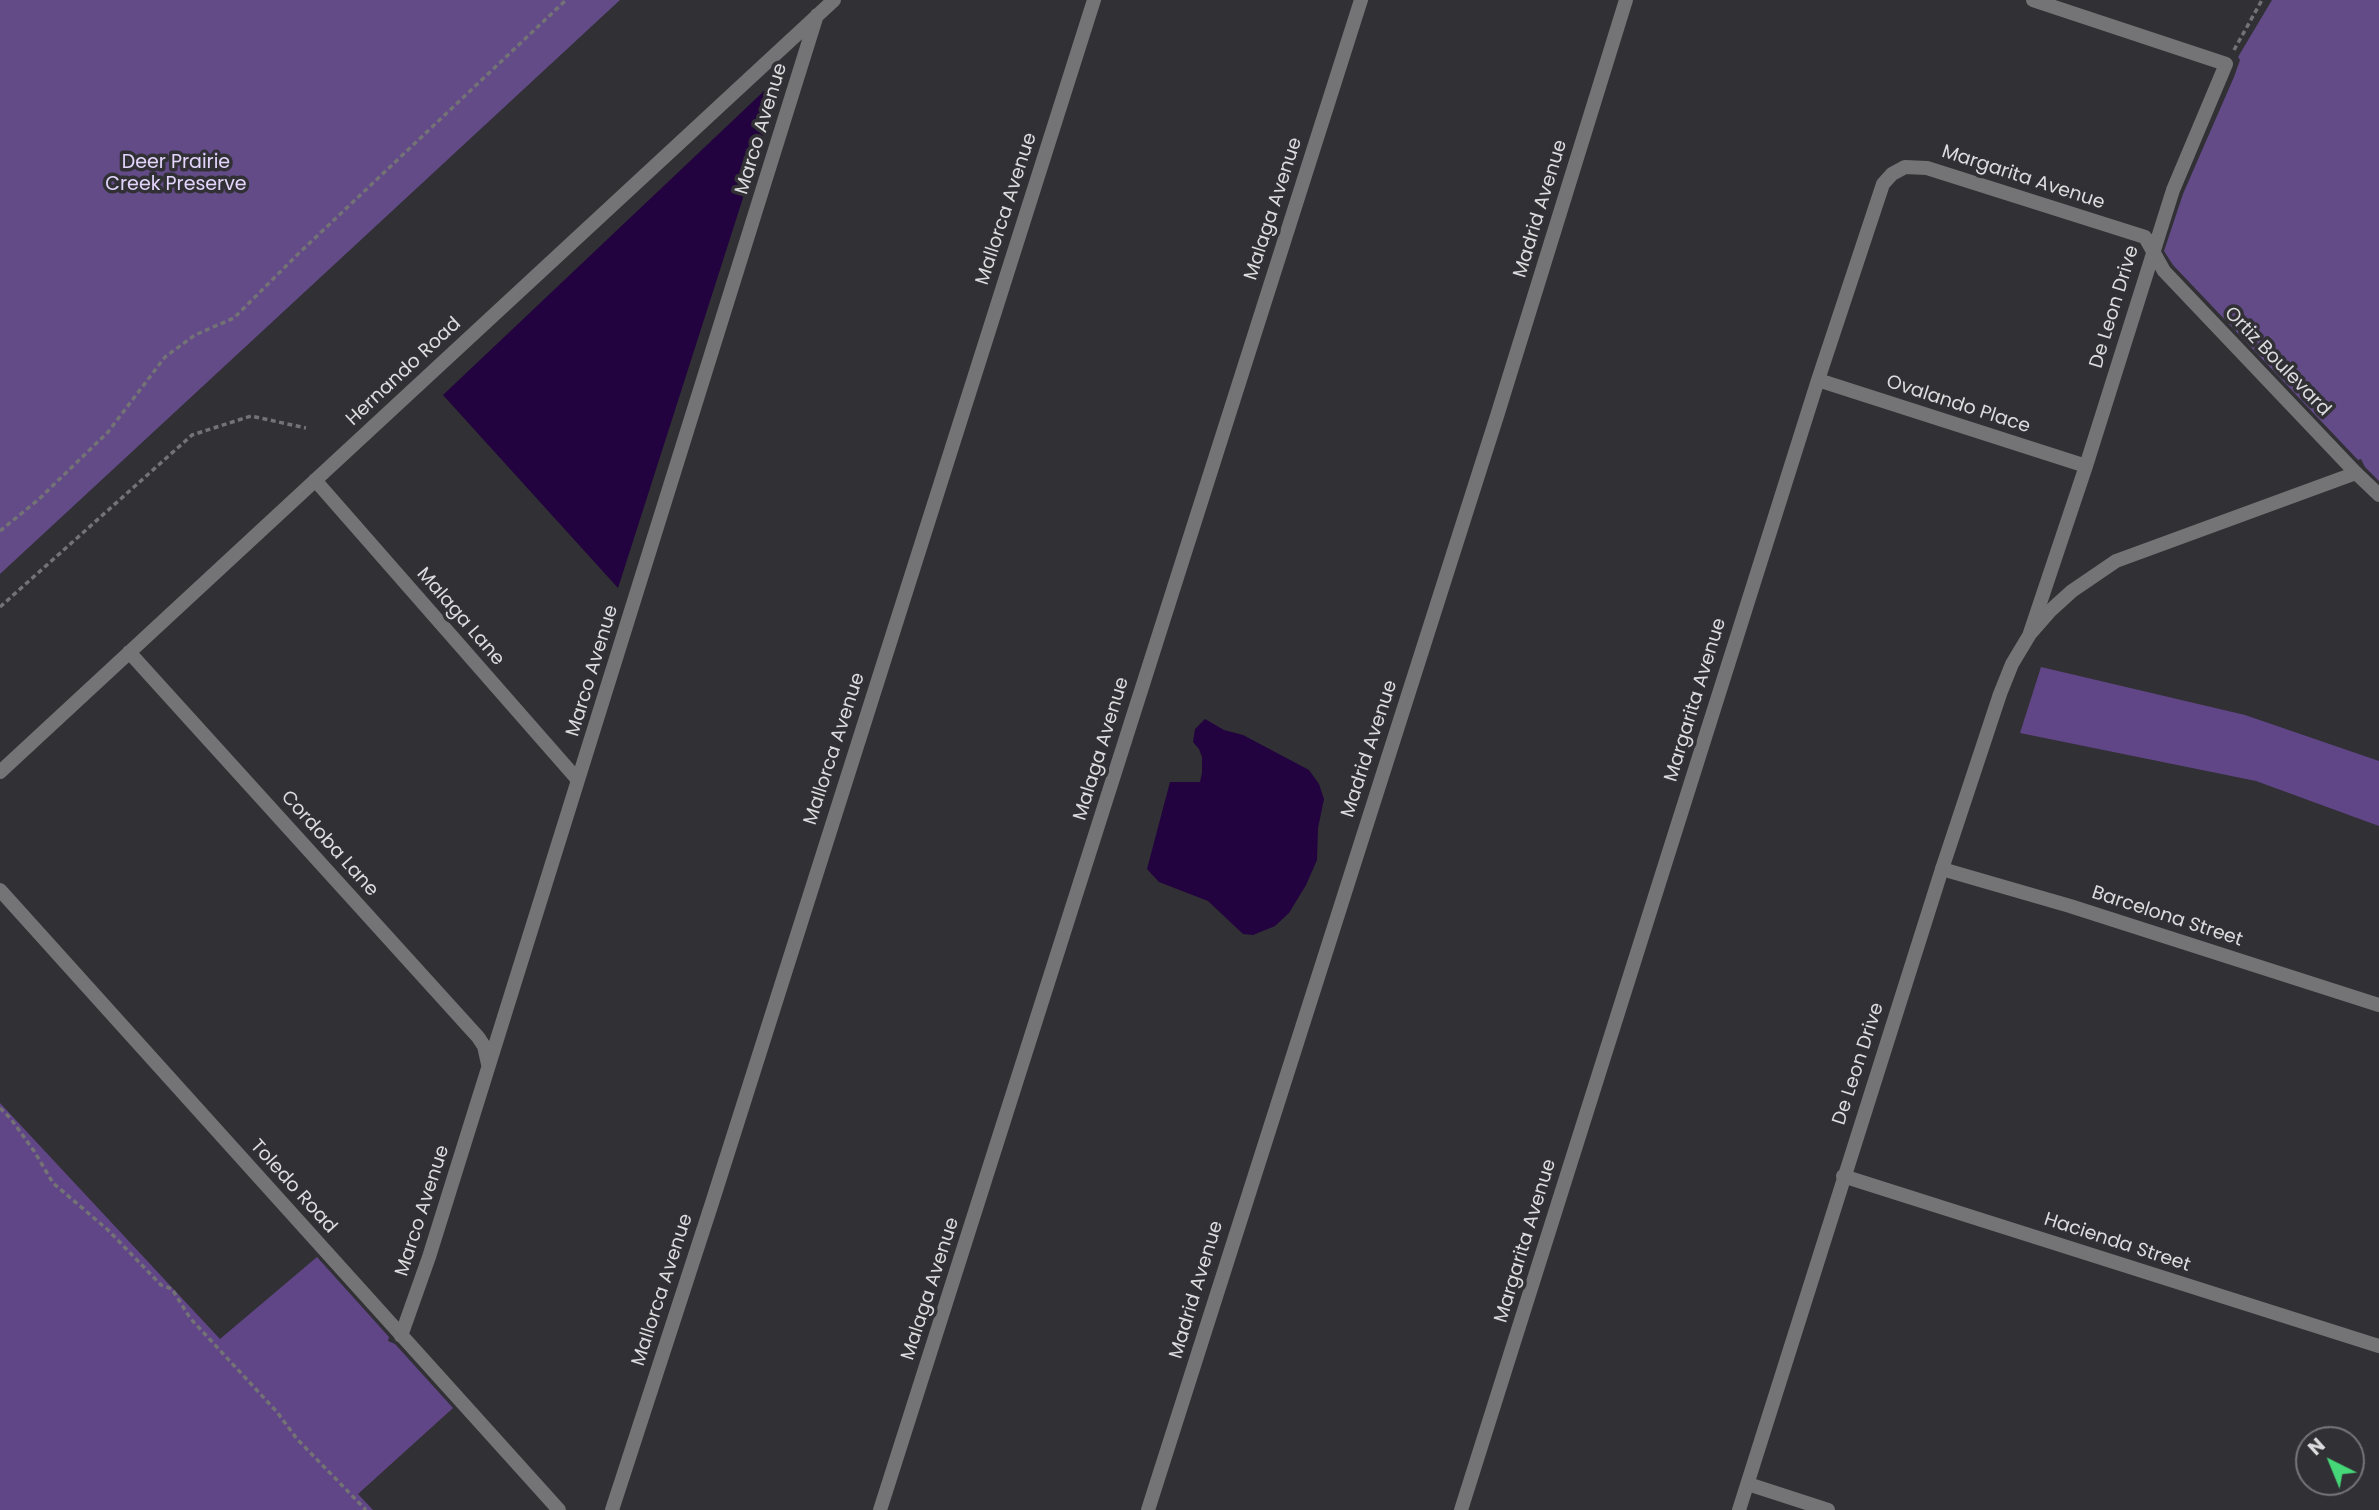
<!DOCTYPE html>
<html>
<head>
<meta charset="utf-8">
<style>
  body { margin:0 }
  #map { position:relative; width:2379px; height:1510px; overflow:hidden; background:#313034; font-family:Poppins,sans-serif }
  canvas { display:block }
  .north { position:absolute; left:2295px; top:1426px; width:70px; height:70px; box-sizing:border-box; background:#313034; border:2px solid #757478; border-radius:50%; rotate:317deg; font-size:19px; font-weight:700; line-height:28px; text-align:center; color:#dcdbde }
  .north::after { content:''; display:block; margin:auto; width:24px; height:32px; background:#46d779; clip-path:polygon(50% 0,100% 100%,50% 72%,0 100%) }
</style>
</head>
<body>
<div id="map">
<canvas width="2379" height="1510"></canvas>
<div class="north">N</div>
</div>
<script>
const c = document.querySelector('canvas').getContext('2d');
c.lineJoin = 'round';
function paint(path, color) {
  c.fillStyle = color;
  c.fill(path, 'evenodd');
}
function toPath(rows) {
  const path = new Path2D();
  for (const r of rows) {
    path.moveTo(r[0], r[1]);
    for (let i = 2; i < r.length; i += 2) path.lineTo(r[i], r[i + 1]);
  }
  return path;
}
function stroke(path, color, width, dash) {
  c.strokeStyle = color;
  c.lineWidth = width;
  c.lineCap = dash ? 'butt' : 'round';
  c.setLineDash(dash || []);
  c.stroke(path);
}
function label(font, color, halo, rows, align = 'center') {
  c.font = font + ' Poppins,sans-serif';
  c.lineWidth = 7;
  c.setLineDash([]);
  c.textBaseline = 'middle';
  c.strokeStyle = halo;
  c.fillStyle = color;
  for (const [text, x, y, turn = 0] of rows) {
    c.save();
    c.translate(x, y);
    c.rotate((+turn || 0) * Math.PI / 180);
    c.textAlign = isNaN(turn) ? turn : align;
    if (halo) c.strokeText(text, 0, 0);
    c.fillText(text, 0, 0);
    c.restore();
  }
}
paint(toPath([
  [0,0,620,0,0,574],
  [2272,0,2379,0,2379,481,2365,467,2361,459,2358,460,2173,265,2164,251,2183,194,2234,77,2240,60,2238,57]
]), '#634b88');
paint(toPath([
  [2041,667,2245,715,2379,761,2379,826,2256,781,2020,733],
  [0,1103,220,1339,317,1257,389,1337,388,1341,395,1344,453,1408,358,1494,373,1510,0,1510]
]), '#614687');
paint(toPath([
  [783,73,618,588,443,395],
  [1205,719,1224,730,1243,735,1309,770,1319,784,1324,799,1318,828,1317,860,1306,885,1289,913,1275,926,1253,935,1243,934,1208,901,1159,882,1147,869,1170,782,1200,782,1202,773,1202,757,1199,749,1193,742,1195,729]
]), '#22023f');
stroke(toPath([
  [2234,50,2262,0],
  [0,531,38,500,108,432,165,357,195,335,234,318,296,256,566,0],
  [0,607,192,435,251,416,306,428],
  [0,1108,11,1119,34,1151,53,1183,108,1230,161,1285,172,1289,190,1318,277,1412,297,1439,366,1510]
]), '#737275', 3.5, [5, 3.5]);
stroke(toPath([
  [1818,380,2086,466],
  [315,480,577,779],
  [2030,633,2086,466,2173,190,2226,64,2033,0],
  [129,652,478,1037,484,1046,488,1064],
  [0,772,834,0],
  [1942,869,2070,906,2379,1005],
  [0,890,559,1510],
  [1843,1176,2379,1346],
  [401,1336,429,1257,817,15],
  [1748,1484,1828,1510],
  [612,1510,711,1206,1094,0],
  [880,1510,1361,0],
  [1148,1510,1497,416,1626,0],
  [1461,1510,1818,380,1883,184,1892,174,1905,167,1927,168,2145,237,2164,271,2356,473]
]), '#747476', 14);
stroke(toPath([
  [1739,1510,1942,869,2000,694,2012,664,2030,634,2051,610,2072,591,2116,561,2356,473,2379,495]
]), '#747476', 14);
label('19px', '#dcdbde', '#313034', [
  ["Marco Avenue",762,129,-73],
  ["Margarita Avenue",2023,178,18],
  ["Mallorca Avenue",1007,209,-72],
  ["Malaga Avenue",1274,209,-72],
  ["Madrid Avenue",1541,209,-73],
  ["De Leon Drive",2115,307,-73],
  ["Ortiz Boulevard",2277,362,46],
  ["Hernando Road",404,372,-43],
  ["Ovalando Place",1958,405,18],
  ["Malaga Lane",460,617,49],
  ["Marco Avenue",593,671,-73],
  ["Margarita Avenue",1696,700,-73],
  ["Mallorca Avenue",835,749,-72],
  ["Malaga Avenue",1102,749,-73],
  ["Madrid Avenue",1370,749,-72],
  ["Cordoba Lane",329,844,48],
  ["Barcelona Street",2167,917,18],
  ["De Leon Drive",1859,1064,-72],
  ["Toledo Road",293,1187,48],
  ["Marco Avenue",423,1211,-72],
  ["Margarita Avenue",1526,1241,-73],
  ["Hacienda Street",2117,1243,18],
  ["Malaga Avenue",931,1289,-72],
  ["Mallorca Avenue",663,1290,-72],
  ["Madrid Avenue",1197,1290,-73]
]);
label('19px', '#e3d5fc', '#313034', [
  ["Deer Prairie",176,163],
  ["Creek Preserve",176,185]
]);
</script>
</body>
</html>
